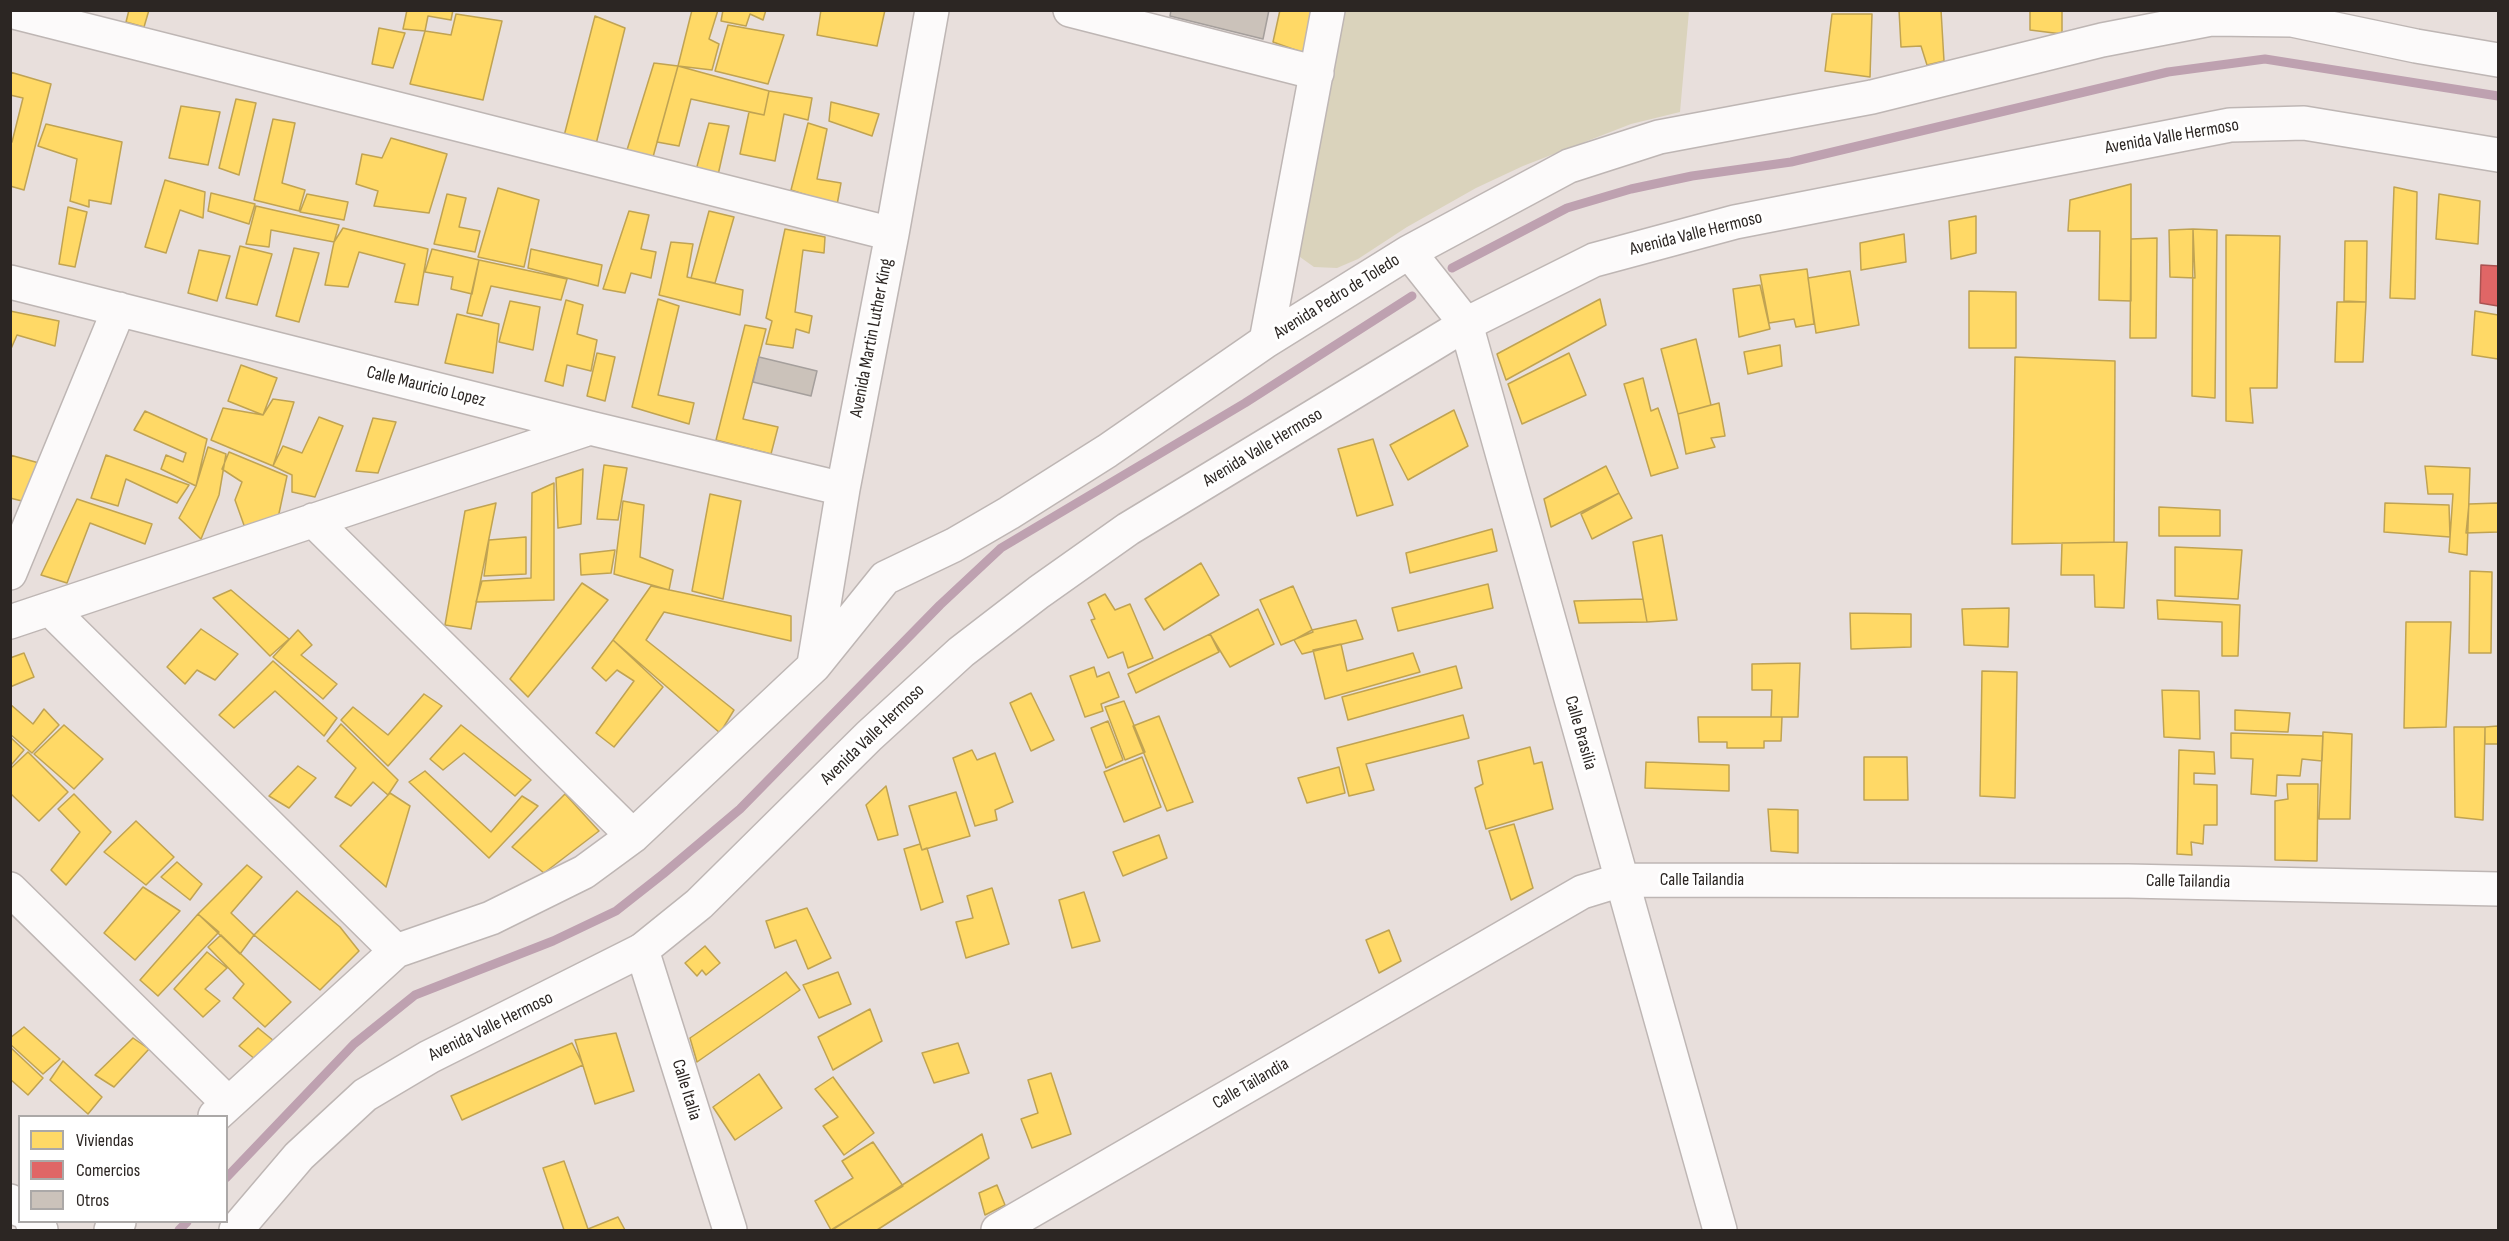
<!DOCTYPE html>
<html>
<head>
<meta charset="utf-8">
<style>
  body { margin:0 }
  #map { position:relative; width:2509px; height:1241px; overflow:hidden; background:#e8dfdc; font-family:"Sofia Sans Condensed",sans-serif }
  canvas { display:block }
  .frame { position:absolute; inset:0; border:12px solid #2c2623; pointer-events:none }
  .legend { position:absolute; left:18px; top:1115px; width:210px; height:108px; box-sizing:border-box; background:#fff; border:2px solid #aba8a7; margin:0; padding:8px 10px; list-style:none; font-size:18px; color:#2c2623 }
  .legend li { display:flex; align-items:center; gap:12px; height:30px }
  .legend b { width:30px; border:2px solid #aba8a7 }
</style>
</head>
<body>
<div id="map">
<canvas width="2509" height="1241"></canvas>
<div class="frame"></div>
<ul class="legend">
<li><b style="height:16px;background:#ffd966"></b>Viviendas</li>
<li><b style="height:16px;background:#e06666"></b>Comercios</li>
<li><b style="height:16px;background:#cbc2ba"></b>Otros</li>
</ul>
</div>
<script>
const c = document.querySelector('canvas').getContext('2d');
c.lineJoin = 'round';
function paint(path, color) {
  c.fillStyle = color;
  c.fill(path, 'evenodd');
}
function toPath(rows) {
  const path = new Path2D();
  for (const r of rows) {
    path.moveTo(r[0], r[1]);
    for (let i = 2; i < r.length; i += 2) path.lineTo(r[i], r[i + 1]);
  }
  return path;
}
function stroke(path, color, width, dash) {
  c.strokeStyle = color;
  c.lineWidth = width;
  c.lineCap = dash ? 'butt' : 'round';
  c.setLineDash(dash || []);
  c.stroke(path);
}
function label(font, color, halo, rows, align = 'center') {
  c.font = font + ' "Sofia Sans Condensed",sans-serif';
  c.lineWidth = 6;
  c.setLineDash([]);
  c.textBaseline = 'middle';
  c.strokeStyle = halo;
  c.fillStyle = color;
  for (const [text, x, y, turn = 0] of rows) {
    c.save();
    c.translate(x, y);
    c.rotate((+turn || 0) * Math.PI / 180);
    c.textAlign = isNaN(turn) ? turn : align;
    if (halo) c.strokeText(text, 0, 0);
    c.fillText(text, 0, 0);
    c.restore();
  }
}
paint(toPath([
  [1333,11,1689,11,1680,112,1631,124,1523,166,1476,188,1407,227,1358,259,1337,268,1314,267,1300,257,1292,243]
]), '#dad3bc');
const homes = toPath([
  [129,10,149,10,144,27,126,22,129,10],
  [407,10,453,10,451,20,428,16,425,31,403,29,407,10],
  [692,10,718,10,709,39,719,44,712,70,678,66,692,10],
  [723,10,766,10,763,20,750,14,746,26,721,21,723,10],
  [821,10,885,10,877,46,817,35,821,10],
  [1280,10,1315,10,1304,53,1273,42,1280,10],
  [1899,10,1941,10,1944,61,1927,65,1921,46,1901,47,1899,10],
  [2030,10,2062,10,2062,34,2030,30,2030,10],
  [456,14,502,21,483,100,410,84,425,31,451,35,456,14],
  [1832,14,1872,14,1870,77,1825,71,1832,14],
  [595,16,625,28,596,144,564,136,595,16],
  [728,25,784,35,768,84,715,71,728,25],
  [379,28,405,33,393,68,372,64,379,28],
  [654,63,678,66,653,157,627,150,654,63],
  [678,66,769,91,764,115,691,99,679,146,657,142,678,66],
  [10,72,51,84,24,190,10,186,10,142,12,142,23,98,10,95,10,72],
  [769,91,812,98,808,120,784,114,775,161,740,154,749,112,764,115,769,91],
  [236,99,256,103,239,175,219,168,236,99],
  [831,102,879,114,872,136,829,121,831,102],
  [181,106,220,112,208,165,169,158,181,106],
  [273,119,295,123,282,183,305,190,299,211,254,200,273,119],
  [709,123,729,126,718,175,696,170,709,123],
  [808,123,827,129,817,179,841,183,837,205,791,190,808,123],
  [46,124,122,142,111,204,89,200,89,207,70,201,77,159,38,146,46,124],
  [391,138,447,154,429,213,374,206,378,191,356,184,362,154,382,158,391,138],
  [165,180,205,192,203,218,180,210,166,253,145,247,165,180],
  [2131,184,2131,301,2099,300,2100,231,2068,231,2070,200,2131,184],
  [2394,187,2417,192,2415,299,2390,298,2394,187],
  [498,188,539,200,524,267,478,257,498,188],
  [211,193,255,204,249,224,208,211,211,193],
  [307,194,348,202,344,220,300,212,307,194],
  [447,194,466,198,459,227,480,231,475,252,434,244,447,194],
  [2439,194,2480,201,2478,244,2436,239,2439,194],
  [256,206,339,225,334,242,271,230,269,247,246,244,256,206],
  [68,207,87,212,75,267,59,264,68,207],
  [629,211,649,215,641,249,656,252,651,278,631,273,625,293,603,289,629,211],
  [709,211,734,217,715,283,691,278,709,211],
  [1976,216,1976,253,1951,259,1949,221,1976,216],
  [343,228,428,249,418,305,395,302,405,264,359,252,348,287,325,285,334,242,343,228],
  [785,229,825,237,824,253,803,250,795,312,812,316,809,333,796,329,793,348,766,344,772,321,766,318,785,229],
  [2193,229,2195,278,2170,277,2169,230,2193,229],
  [2193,229,2217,230,2215,398,2192,396,2193,229],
  [1904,234,1906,262,1861,270,1860,243,1904,234],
  [2226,235,2280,236,2277,388,2250,388,2253,423,2226,421,2226,235],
  [2157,238,2156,338,2130,338,2131,239,2157,238],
  [2345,241,2367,241,2366,302,2344,301,2345,241],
  [671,242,693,244,687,277,743,290,740,315,659,295,671,242],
  [240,246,272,254,257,305,226,298,240,246],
  [294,248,319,253,299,322,276,316,294,248],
  [432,249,479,260,472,294,451,289,453,277,425,272,432,249],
  [531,249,602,265,598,286,528,268,531,249],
  [199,250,230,256,217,301,188,293,199,250],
  [479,260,567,279,561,300,491,286,482,316,467,313,479,260],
  [1807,269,1814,324,1796,327,1794,319,1769,323,1760,275,1807,269],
  [1850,271,1859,325,1816,333,1808,278,1850,271],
  [1760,285,1770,329,1739,337,1733,289,1760,285],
  [1969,291,2016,292,2016,348,1969,348,1969,291],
  [658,299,679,306,658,395,694,403,689,424,632,407,658,299],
  [1600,299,1606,325,1506,380,1497,354,1600,299],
  [566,300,583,305,577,334,597,340,591,371,567,365,563,386,545,381,566,300],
  [510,301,540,307,533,350,499,342,510,301],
  [2337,302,2366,302,2363,362,2335,362,2337,302],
  [10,311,59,321,55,346,17,335,10,351,10,311],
  [2475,311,2498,315,2498,359,2472,355,2475,311],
  [457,314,499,324,493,373,445,363,457,314],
  [745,325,766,329,743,419,778,427,771,454,716,440,745,325],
  [1696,339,1711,405,1678,414,1661,349,1696,339],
  [1780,345,1782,366,1748,374,1744,352,1780,345],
  [597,353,615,357,605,401,587,396,597,353],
  [1569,353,1586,395,1522,424,1508,384,1569,353],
  [2015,357,2115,361,2114,542,2012,544,2015,357],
  [241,365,277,378,263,415,228,401,241,365],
  [1643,378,1651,411,1658,408,1678,468,1651,476,1624,384,1643,378],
  [273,399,294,402,273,466,211,440,223,408,263,415,273,399],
  [1719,403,1725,436,1711,438,1715,447,1686,454,1678,414,1719,403],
  [1454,410,1468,446,1408,480,1390,445,1454,410],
  [145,411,207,439,196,486,161,469,166,455,183,462,186,453,134,430,145,411],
  [319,417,343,426,315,497,292,492,292,475,273,466,283,446,302,453,319,417],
  [373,418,396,422,378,473,356,471,373,418],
  [1373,439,1393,505,1357,516,1338,449,1373,439],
  [208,447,226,454,219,495,201,539,179,518,196,486,208,447],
  [229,452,287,476,278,518,245,528,235,500,242,482,222,469,229,452],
  [10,455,39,463,22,501,10,498,10,455],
  [106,455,189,485,177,503,126,479,118,506,91,498,106,455],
  [604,465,627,468,618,520,597,519,604,465],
  [1606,466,1619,493,1551,527,1544,499,1606,466],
  [2425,466,2470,468,2467,555,2449,552,2453,494,2428,494,2425,466],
  [583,469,581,524,558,528,556,478,583,469],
  [554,483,554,600,476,602,482,581,531,578,532,493,554,483],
  [1619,493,1632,518,1592,539,1581,514,1619,493],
  [710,494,741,501,723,599,692,591,710,494],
  [77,499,152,524,145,544,90,523,67,583,41,575,77,499],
  [623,501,644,505,640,557,673,570,669,590,614,574,623,501],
  [496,503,471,629,445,625,465,511,496,503],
  [2385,503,2449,505,2450,537,2384,532,2385,503],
  [2498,503,2498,532,2466,533,2469,504,2498,503],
  [2159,507,2220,510,2220,536,2159,536,2159,507],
  [1492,529,1497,551,1410,573,1406,553,1492,529],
  [1662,535,1677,620,1647,622,1633,542,1662,535],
  [526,537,526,574,484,576,489,540,526,537],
  [2127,542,2124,608,2095,607,2094,575,2061,575,2062,543,2127,542],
  [2175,547,2242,550,2238,599,2175,596,2175,547],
  [615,550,611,573,581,575,580,554,615,550],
  [1201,563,1219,595,1164,630,1145,599,1201,563],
  [2470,571,2492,572,2491,653,2469,653,2470,571],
  [582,583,608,600,528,697,510,679,582,583],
  [1488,584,1493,608,1398,631,1392,608,1488,584],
  [651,586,791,616,791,641,664,612,646,640,734,710,720,733,613,640,651,586],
  [1293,586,1313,632,1281,645,1260,600,1293,586],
  [231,590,289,639,270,656,213,598,231,590],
  [1105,594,1115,610,1130,604,1153,658,1128,668,1123,652,1108,658,1091,620,1095,619,1088,603,1105,594],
  [1643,599,1647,622,1579,623,1574,601,1643,599],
  [2157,600,2240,605,2238,656,2222,656,2222,622,2158,619,2157,600],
  [2009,608,2008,647,1964,645,1962,609,2009,608],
  [1258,609,1274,644,1230,667,1210,634,1258,609],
  [1850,613,1911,614,1911,647,1851,649,1850,613],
  [1356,620,1363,639,1302,654,1294,640,1312,630,1356,620],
  [2406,622,2451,622,2446,727,2404,728,2406,622],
  [201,629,238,654,215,680,197,670,185,684,167,667,201,629],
  [298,630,312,645,301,655,337,684,323,699,273,657,298,630],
  [1210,634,1219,652,1136,693,1128,674,1210,634],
  [613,640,663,687,614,747,596,733,634,681,617,670,606,681,592,668,613,640],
  [1341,644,1347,671,1413,653,1420,672,1325,699,1313,650,1341,644],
  [24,653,34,677,10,687,10,658,24,653],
  [273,661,337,718,324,736,275,691,234,728,219,715,273,661],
  [1800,663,1798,717,1771,717,1772,690,1752,690,1752,664,1800,663],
  [1456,666,1462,688,1348,720,1342,697,1456,666],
  [1094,667,1097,677,1109,672,1119,697,1101,704,1103,711,1085,717,1070,676,1094,667],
  [1982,671,2017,672,2015,798,1980,796,1982,671],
  [2162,690,2199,691,2200,739,2164,737,2162,690],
  [1031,693,1054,740,1031,751,1010,703,1031,693],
  [424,694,442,706,388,766,341,720,353,707,388,735,424,694],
  [1124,701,1145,752,1125,760,1105,707,1124,701],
  [10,704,33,724,44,709,59,725,32,753,10,734,10,704],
  [2235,710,2290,713,2288,732,2235,730,2235,710],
  [1463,715,1469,738,1366,764,1374,790,1349,796,1337,748,1463,715],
  [1159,716,1193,802,1167,811,1133,726,1159,716],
  [1698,717,1782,717,1781,741,1764,741,1764,748,1727,748,1727,742,1699,742,1698,717],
  [1108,721,1123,760,1106,768,1091,728,1108,721],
  [341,724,398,780,388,795,373,782,351,806,335,797,356,768,327,741,341,724],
  [64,725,103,759,74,789,34,754,64,725],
  [461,725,531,780,515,796,464,753,443,770,430,759,461,725],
  [2498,726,2498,744,2485,744,2485,727,2498,726],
  [2454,727,2485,727,2483,820,2455,817,2454,727],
  [2323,732,2352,734,2350,819,2319,819,2323,732],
  [2231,733,2323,736,2322,761,2302,759,2300,776,2277,775,2276,796,2251,794,2253,759,2231,758,2231,733],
  [10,737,24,750,12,764,10,763,10,737],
  [1530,747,1534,764,1542,762,1553,809,1486,829,1475,788,1483,784,1478,761,1530,747],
  [972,750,977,760,995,753,1013,802,995,810,997,820,975,826,953,758,972,750],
  [2179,750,2214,752,2215,774,2194,773,2194,784,2217,785,2217,825,2204,825,2203,844,2191,842,2192,855,2177,854,2179,750],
  [28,752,68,792,39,821,10,793,10,769,28,752],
  [1142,757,1161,807,1124,822,1104,772,1142,757],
  [1864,757,1907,757,1908,800,1864,800,1864,757],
  [1646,762,1729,765,1729,791,1645,788,1646,762],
  [298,766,316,778,289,808,269,796,298,766],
  [1339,767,1345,793,1307,803,1298,778,1339,767],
  [425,771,491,832,522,796,538,806,489,858,409,782,425,771],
  [2287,784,2318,784,2317,861,2275,860,2275,801,2288,799,2287,784],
  [886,786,898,835,878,840,866,805,886,786],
  [956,792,970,836,922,850,909,806,956,792],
  [390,793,410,806,386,887,340,846,390,793],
  [74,794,111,832,66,885,51,870,80,832,58,809,74,794],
  [565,794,599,831,544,873,512,847,565,794],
  [1768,809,1798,810,1798,853,1771,851,1768,809],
  [136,821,174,857,146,885,104,852,136,821],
  [1514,824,1533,888,1511,900,1489,831,1514,824],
  [1159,835,1167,858,1123,876,1113,852,1159,835],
  [920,844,922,850,927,848,943,902,921,910,904,849,920,844],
  [177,862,202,884,190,900,161,877,177,862],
  [247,865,262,877,231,913,254,935,240,954,198,914,247,865],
  [143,887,180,911,135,960,104,933,143,887],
  [992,888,1009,944,966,958,956,922,973,918,967,896,992,888],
  [297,891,340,927,359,951,320,990,254,935,297,891],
  [1084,892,1100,941,1072,948,1059,900,1084,892],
  [807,908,831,958,808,969,796,940,775,948,766,921,807,908],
  [198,914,219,932,158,996,140,980,198,914],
  [1389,930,1401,961,1379,973,1366,940,1389,930],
  [221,935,291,1002,265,1027,233,998,244,984,208,947,221,935],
  [705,946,720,963,706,975,702,970,697,976,685,963,705,946],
  [207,952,227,968,205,989,220,1001,203,1017,174,989,207,952],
  [786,972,800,990,697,1062,690,1038,786,972],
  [838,972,851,1004,819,1018,803,985,838,972],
  [870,1009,882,1041,833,1070,818,1037,870,1009],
  [24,1027,60,1059,43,1074,10,1044,10,1038,24,1027],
  [258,1028,274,1041,256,1060,239,1046,258,1028],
  [616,1033,634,1091,595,1104,575,1040,616,1033],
  [133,1038,149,1049,114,1087,95,1075,133,1038],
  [572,1043,583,1065,462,1120,451,1096,572,1043],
  [958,1043,969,1073,934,1083,922,1053,958,1043],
  [10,1047,43,1078,28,1095,10,1079,10,1047],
  [63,1061,102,1097,88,1114,50,1080,63,1061],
  [1051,1073,1071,1134,1032,1148,1021,1119,1038,1113,1028,1080,1051,1073],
  [759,1074,782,1108,735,1140,713,1107,759,1074],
  [833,1077,874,1133,844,1155,823,1126,838,1117,815,1089,833,1077],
  [982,1134,989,1158,877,1230,832,1230,982,1134],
  [873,1142,903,1186,831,1230,815,1201,853,1178,842,1161,873,1142],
  [564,1161,588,1229,618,1217,625,1230,564,1230,543,1168,564,1161],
  [997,1185,1005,1205,985,1215,979,1193,997,1185]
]);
paint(homes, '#ffd966');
stroke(homes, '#c0a352', 1.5);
const shops = toPath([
  [2481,265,2498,266,2498,306,2480,303,2481,265]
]);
paint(shops, '#e06666');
stroke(shops, '#aa5352', 1.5);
stroke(toPath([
  [1452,268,1567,208,1631,189,1692,176,1791,162,2168,72,2265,59,2498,96],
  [226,1178,354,1044,415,995,553,941,616,911,663,874,740,809,940,605,1001,548,1245,403,1412,296],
  [179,1230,187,1222]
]), '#bea1b0', 9);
const building = toPath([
  [1171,10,1269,10,1263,39,1170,16,1171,10],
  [759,357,817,371,811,396,753,382,759,357]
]);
paint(building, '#cbc2ba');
stroke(building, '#a59f9c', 1.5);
const minor = toPath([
  [1070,10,1317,73],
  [10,11,892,234],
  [1409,252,1466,324,1720,1230],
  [10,282,590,428,843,489],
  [1266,341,1328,10],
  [313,520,633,836],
  [10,573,119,309],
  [51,610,396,951],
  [10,622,590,428],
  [814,664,843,489,892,234,932,10],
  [10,889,227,1102],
  [642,950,730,1230],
  [215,1116,396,951,491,918,584,872,633,836,814,666,885,578,954,545,1009,513,1107,451,1266,341,1409,252,1569,166,1659,137,1872,97,2102,40,2211,19,2292,20,2416,46,2498,60],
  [10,1201,20,1210],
  [32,1222,41,1230],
  [111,1230,119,1222],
  [998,1230,1582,892,1621,880,2128,881,2498,889]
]);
const tertiary = toPath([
  [236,1230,299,1156,365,1095,429,1057,642,950,699,904,869,736,961,652,1039,592,1128,529,1466,324,1594,260,1735,222,2230,125,2304,123,2498,155]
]);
stroke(minor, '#beb6b4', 36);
stroke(tertiary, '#beb6b4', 36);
stroke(minor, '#fcfafa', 33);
stroke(tertiary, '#fcfafa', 33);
label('18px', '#2c2623', '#fff', [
  ["Avenida Valle Hermoso",2172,137,-10],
  ["Avenida Valle Hermoso",1696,234,-14],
  ["Avenida Pedro de Toledo",1337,297,-32],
  ["Avenida Martin Luther King",872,338,-79],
  ["Calle Mauricio Lopez",426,387,14],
  ["Avenida Valle Hermoso",1263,448,-31],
  ["Calle Brasilia",1580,733,74],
  ["Avenida Valle Hermoso",873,735,-44],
  ["Calle Tailandia",1702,880],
  ["Calle Tailandia",2188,882,1],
  ["Avenida Valle Hermoso",491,1027,-26],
  ["Calle Tailandia",1251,1084,-30],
  ["Calle Italia",686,1090,73]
]);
</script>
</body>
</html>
